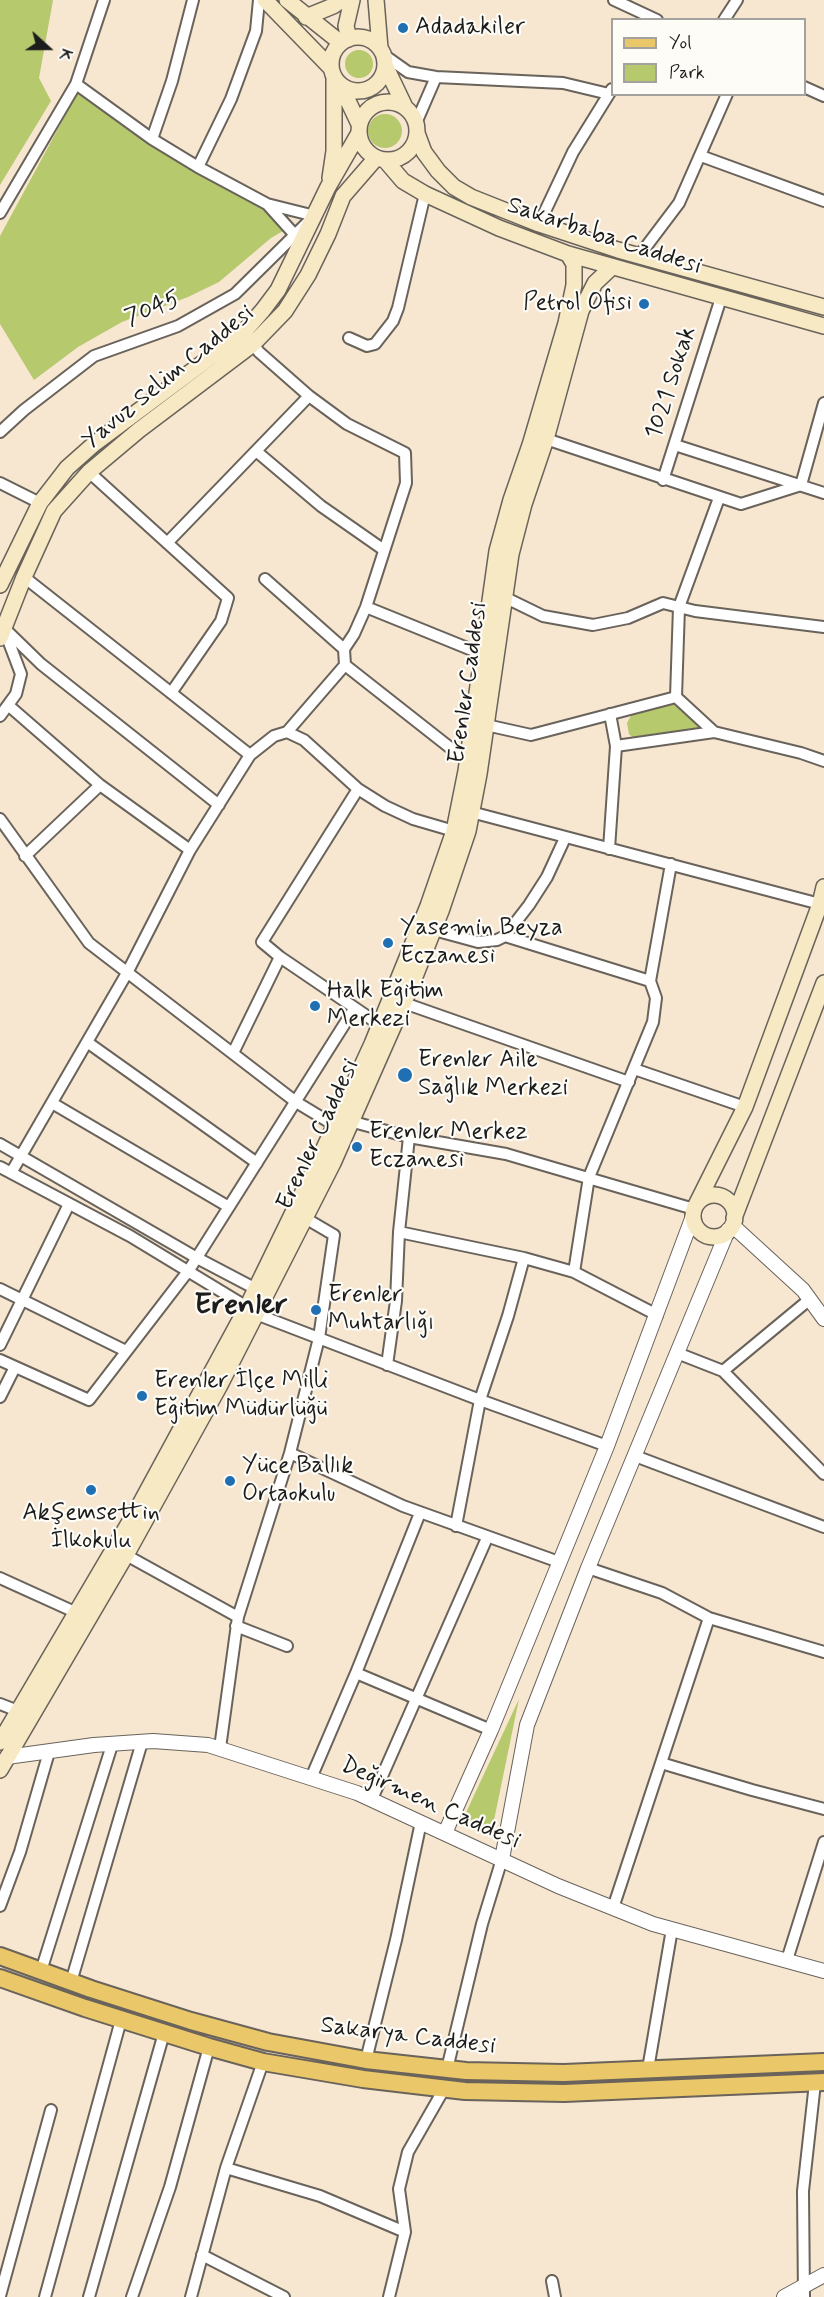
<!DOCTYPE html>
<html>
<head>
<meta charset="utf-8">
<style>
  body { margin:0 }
  #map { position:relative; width:824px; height:2297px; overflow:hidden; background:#f7e6d0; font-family:Mynerve,sans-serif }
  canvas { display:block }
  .legend { position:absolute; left:611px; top:18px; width:195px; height:78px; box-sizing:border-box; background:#fdfcf7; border:2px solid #a3a29f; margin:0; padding:8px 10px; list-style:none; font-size:18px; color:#1c1c1c }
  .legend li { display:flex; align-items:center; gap:12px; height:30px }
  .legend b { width:30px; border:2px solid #a3a29f }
  .north { position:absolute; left:18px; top:18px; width:60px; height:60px; -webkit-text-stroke:4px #fdfcf7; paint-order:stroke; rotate:111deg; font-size:16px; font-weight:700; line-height:24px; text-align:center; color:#1c1c1c }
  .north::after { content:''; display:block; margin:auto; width:21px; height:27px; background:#1c1c1c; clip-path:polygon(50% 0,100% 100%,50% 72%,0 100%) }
</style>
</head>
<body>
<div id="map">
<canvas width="824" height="2297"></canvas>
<ul class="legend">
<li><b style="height:8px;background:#eac769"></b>Yol</li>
<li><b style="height:16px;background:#b6c96d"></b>Park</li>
</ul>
<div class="north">K</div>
</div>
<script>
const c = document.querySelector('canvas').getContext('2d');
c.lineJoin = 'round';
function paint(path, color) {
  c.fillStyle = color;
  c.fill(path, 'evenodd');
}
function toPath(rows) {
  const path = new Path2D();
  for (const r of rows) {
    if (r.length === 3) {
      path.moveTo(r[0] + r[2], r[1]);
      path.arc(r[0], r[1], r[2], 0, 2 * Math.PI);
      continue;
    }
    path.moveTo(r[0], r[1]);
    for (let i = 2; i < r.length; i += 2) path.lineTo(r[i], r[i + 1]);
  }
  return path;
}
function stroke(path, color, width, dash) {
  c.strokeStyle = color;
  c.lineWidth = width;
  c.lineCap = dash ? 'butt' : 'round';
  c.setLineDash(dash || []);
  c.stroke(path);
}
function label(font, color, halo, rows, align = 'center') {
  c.font = font + ' Mynerve,sans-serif';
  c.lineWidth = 4.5;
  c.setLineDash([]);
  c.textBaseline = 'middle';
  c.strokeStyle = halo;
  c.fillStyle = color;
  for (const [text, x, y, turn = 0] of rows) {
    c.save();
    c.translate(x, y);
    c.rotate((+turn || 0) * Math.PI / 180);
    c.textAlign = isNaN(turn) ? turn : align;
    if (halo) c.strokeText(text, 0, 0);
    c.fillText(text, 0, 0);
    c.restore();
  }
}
paint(toPath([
  [0,0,53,0,39,78,51,101,0,185],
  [359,64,14],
  [79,90,290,227,271,238,219,282,188,297,122,322,78,347,34,380,0,324,0,236],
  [385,131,17],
  [671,703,687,712,701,727,696,730,640,738,632,737,629,734,627,723,633,712],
  [519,1699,492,1830,463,1819]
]), '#b6c96d');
const minor = toPath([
  [614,0,657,20],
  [724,20,737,0],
  [384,55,408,72,436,77,563,83,609,94],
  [76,84,152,139,198,167,267,204,315,216],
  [804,87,824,96],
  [416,123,436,77],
  [152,139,172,81,193,0],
  [701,156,824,201],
  [198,167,231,99,256,31,259,0],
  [267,204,294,234],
  [0,213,76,84,104,0],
  [539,224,573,152,612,89],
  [639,256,679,203,727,94],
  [349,338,367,346,375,344,393,321,398,308,425,194],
  [253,344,259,352,309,396,347,424,405,453,406,483,366,607,354,634,344,649,345,665,287,732],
  [0,432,24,410,94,356,178,326,235,294,310,220],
  [546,439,741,504,801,485],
  [675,445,824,493],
  [256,451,321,506,384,550],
  [89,472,228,598,221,621,171,693],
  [663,480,721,298],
  [0,483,40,503],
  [801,485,824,403],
  [167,543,309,396],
  [24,577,250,755],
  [265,579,344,649],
  [504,597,543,616,593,625,628,618,663,603,695,611,824,627],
  [366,607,482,654],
  [4,628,41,664,219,805],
  [345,665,467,761],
  [676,697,679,607,719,498],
  [8,705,100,785,190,850],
  [0,716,16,694,21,674,5,632],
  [486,725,531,735,676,697,714,732],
  [616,746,714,732,801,753,824,761],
  [358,789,262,942,280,957,380,1025],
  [471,812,820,904],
  [0,819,89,943,296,1102,334,1125],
  [609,849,616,746,610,714],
  [25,856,100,785],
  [434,930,478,942,497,940,505,936,529,905,547,877,565,838],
  [505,936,650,981,656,998,653,1022,589,1177,574,1272],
  [650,981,671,864],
  [404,1003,629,1082],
  [87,1042,257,1163],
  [233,1053,280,957],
  [634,1069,745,1107],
  [52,1103,229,1207],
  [346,1120,409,1137,506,1154,694,1209],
  [0,1144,197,1258,256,1289],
  [0,1167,130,1236,247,1307],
  [11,1173,127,973,190,850,250,755,274,736,287,732,304,740,358,789,385,806,413,819,454,831],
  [399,1232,524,1258,574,1272,657,1315],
  [0,1289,126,1351],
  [256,1314,480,1400,607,1446],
  [0,1345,69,1204],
  [677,1353,723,1371,824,1474],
  [0,1360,89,1400,189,1270,354,1009],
  [387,1365,396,1301,399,1232,409,1137],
  [723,1371,810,1299],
  [0,1397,15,1367],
  [290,1453,403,1506,559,1562],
  [635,1456,824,1527],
  [456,1526,480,1400,508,1316,524,1258],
  [126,1555,238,1617],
  [588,1568,662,1593,709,1618,824,1652],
  [0,1578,77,1613],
  [236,1626,287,1646],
  [356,1673,491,1730],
  [0,1704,18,1711],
  [220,1748,238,1617,290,1453,319,1338,334,1235,305,1218],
  [661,1763,752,1790,824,1809],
  [311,1778,356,1673,420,1513],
  [372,1799,487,1538],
  [0,1906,20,1852,49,1752],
  [613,1908,709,1618],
  [787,1960,824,1842],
  [41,1971,112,1745],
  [71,1982,142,1742],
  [366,2060,396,1940,421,1822],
  [447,2069,482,1924,502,1859],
  [648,2069,672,1929],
  [226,2168,320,2196,405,2232],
  [202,2255,284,2297],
  [552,2281,555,2297],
  [0,2296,51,2110],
  [45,2297,121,2020],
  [89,2297,164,2033],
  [132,2297,170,2187,209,2047],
  [191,2297,226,2168,263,2062],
  [389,2297,405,2232,399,2189,408,2152,444,2089],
  [804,2297,803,2191,815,2083]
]);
const tertiary = toPath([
  [732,1225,803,1290,824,1319],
  [7,1757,94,1745,153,1741,208,1745,357,1793,558,1886,653,1924,824,1971],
  [445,1833,491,1730,607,1446,693,1216],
  [502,1859,527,1725,588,1568,728,1230],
  [784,2297,824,2275]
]);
const secondary = toPath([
  [265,0,331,68],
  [287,0,341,43],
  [376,0,380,48],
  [306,17,333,6,342,0],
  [358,64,27],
  [349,39,346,26,352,0],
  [385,65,405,107],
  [340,84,359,124],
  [388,131,29],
  [417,133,424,152,438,171,454,187,471,197,539,224,618,250,824,307],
  [385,160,403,181,425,194,499,228,568,254,824,326],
  [330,178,334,151,334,77],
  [0,585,40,503,67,468,94,444,243,333,263,310,278,290,328,187,359,133],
  [0,638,24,577,54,511,89,472,139,430,253,344,285,311,308,275,328,234,343,196,376,158],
  [714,1216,21],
  [697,1203,745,1107,820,904,824,887],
  [734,1218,824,983],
  [0,1742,139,1506,247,1307,320,1157,372,1044,428,906,454,831,466,771,497,551,511,500,530,445,566,323,574,285,574,264,568,254],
  [0,1770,126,1555,220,1385,333,1163,412,984,441,911,468,831,479,774,511,554,524,504,546,439,581,311,595,283,612,267]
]);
const primary = toPath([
  [0,1956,91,1989,191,2021,268,2042,366,2060,466,2071,564,2073,824,2062],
  [0,1978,85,2008,209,2047,263,2062,363,2079,465,2091,564,2093,824,2082]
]);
stroke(minor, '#69635b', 14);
stroke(tertiary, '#69635b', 16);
stroke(secondary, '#69635b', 18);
stroke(primary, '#69635b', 20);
stroke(minor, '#fff', 10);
stroke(tertiary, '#fff', 14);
stroke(secondary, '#f7e9c3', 15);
stroke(primary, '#eac769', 16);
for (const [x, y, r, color] of [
  [403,28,6,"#1f6fb2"],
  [644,304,6,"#1f6fb2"],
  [388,943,6,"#1f6fb2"],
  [315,1006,6,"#1f6fb2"],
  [405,1075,8,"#1f6fb2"],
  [357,1147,6,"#1f6fb2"],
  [316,1310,6,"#1f6fb2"],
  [142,1396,6,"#1f6fb2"],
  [230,1481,6,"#1f6fb2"],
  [91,1490,6,"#1f6fb2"]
]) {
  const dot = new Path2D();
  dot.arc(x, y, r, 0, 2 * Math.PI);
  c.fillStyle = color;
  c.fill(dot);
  stroke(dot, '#fdfcf7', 2);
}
label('24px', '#1c1c1c', '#fdfcf7', [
  ["Adadakiler",415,28],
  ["Petrol Ofisi",632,304,"right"],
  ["Yasemin Beyza",400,929],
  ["Eczanesi",400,957],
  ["Halk Eğitim",327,992],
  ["Merkezi",327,1020],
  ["Erenler Aile",418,1061],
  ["Sağlık Merkezi",418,1089],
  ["Erenler Merkez",369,1133],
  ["Eczanesi",369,1161],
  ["Erenler",328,1296],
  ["Muhtarlığı",328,1324],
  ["Erenler İlçe Milli",154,1382],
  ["Eğitim Müdürlüğü",154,1410],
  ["Yüce Ballık",242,1467],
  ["Ortaokulu",242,1495],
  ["Akşemsettin",91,1514,"center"],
  ["İlkokulu",91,1542,"center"]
], 'left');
label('24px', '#1c1c1c', '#fdfcf7', [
  ["Sakarbaba Caddesi",604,237,18],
  ["7045",153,310,-22],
  ["Yavuz Selim Caddesi",169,378,-39],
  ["1021 Sokak",672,383,-72],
  ["Erenler Caddesi",469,683,-82],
  ["Erenler Caddesi",319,1135,-65],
  ["Değirmen Caddesi",430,1804,24],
  ["Sakarya Caddesi",408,2037,7]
]);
label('bold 30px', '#1c1c1c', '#fdfcf7', [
  ["Erenler",241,1307]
]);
</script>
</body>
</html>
